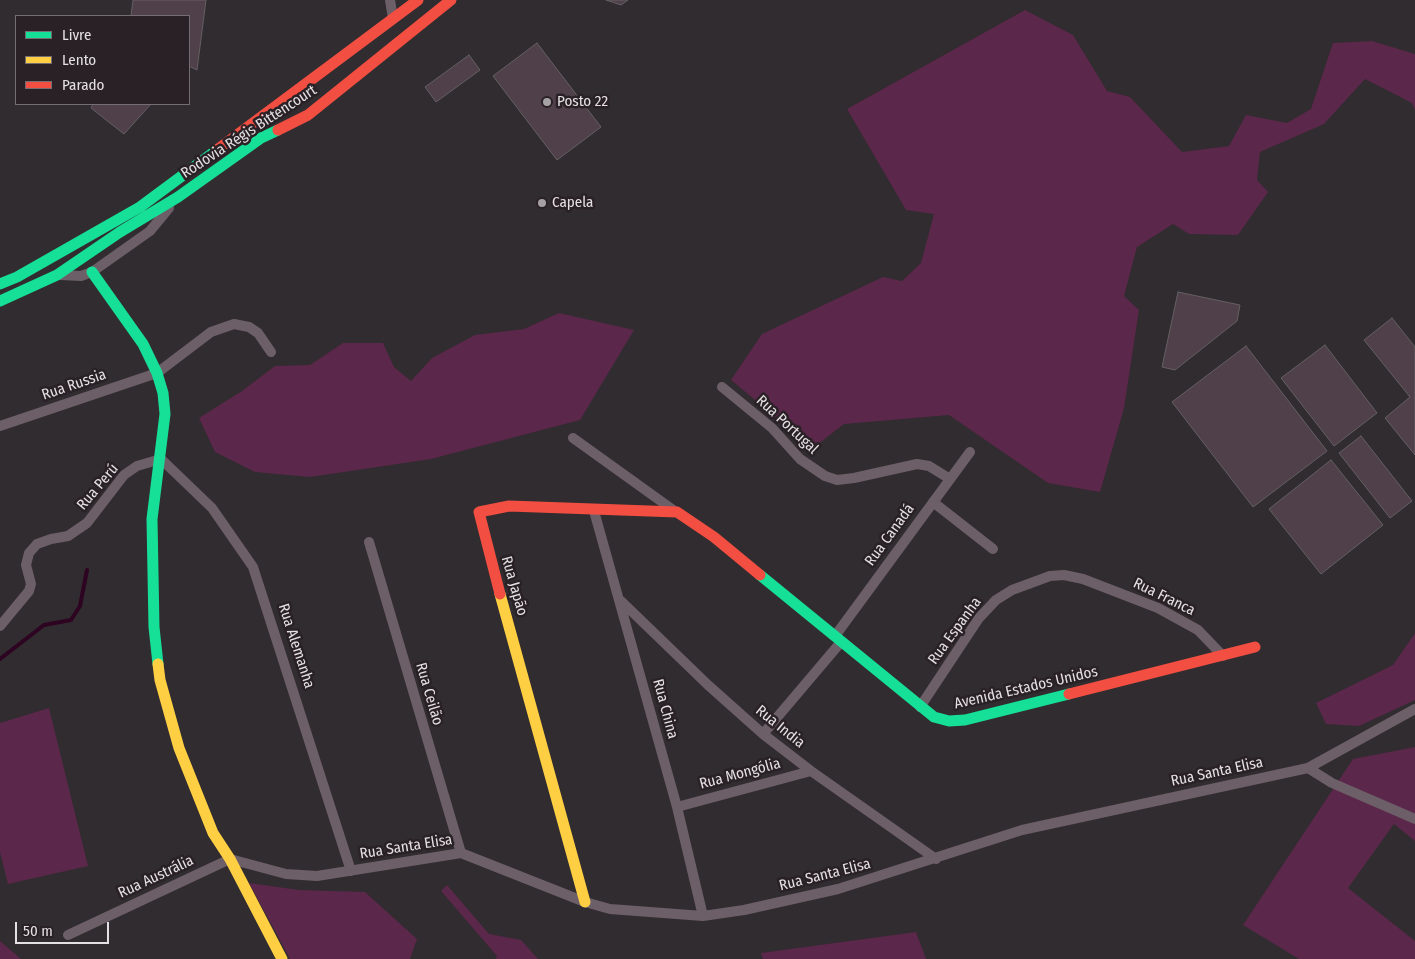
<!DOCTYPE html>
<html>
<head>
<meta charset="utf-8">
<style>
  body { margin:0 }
  #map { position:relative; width:1415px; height:959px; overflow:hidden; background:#312c2f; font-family:"Fira Sans Condensed",sans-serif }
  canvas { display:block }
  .legend { position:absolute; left:15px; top:15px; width:175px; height:90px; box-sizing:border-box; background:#292125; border:1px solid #746d71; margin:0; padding:6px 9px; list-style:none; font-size:15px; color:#e5e0e3 }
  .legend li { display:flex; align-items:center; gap:10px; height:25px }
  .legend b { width:25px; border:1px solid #746d71 }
  .scale { position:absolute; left:15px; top:922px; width:94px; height:22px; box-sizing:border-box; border:2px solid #e5e0e3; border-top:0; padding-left:6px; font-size:15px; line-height:18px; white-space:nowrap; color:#e5e0e3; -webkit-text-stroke:4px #292125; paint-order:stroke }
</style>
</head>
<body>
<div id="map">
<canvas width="1415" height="959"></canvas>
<ul class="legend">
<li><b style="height:6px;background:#16e098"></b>Livre</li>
<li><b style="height:6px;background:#ffcf43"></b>Lento</li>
<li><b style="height:6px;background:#f24e42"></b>Parado</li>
</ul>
<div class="scale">50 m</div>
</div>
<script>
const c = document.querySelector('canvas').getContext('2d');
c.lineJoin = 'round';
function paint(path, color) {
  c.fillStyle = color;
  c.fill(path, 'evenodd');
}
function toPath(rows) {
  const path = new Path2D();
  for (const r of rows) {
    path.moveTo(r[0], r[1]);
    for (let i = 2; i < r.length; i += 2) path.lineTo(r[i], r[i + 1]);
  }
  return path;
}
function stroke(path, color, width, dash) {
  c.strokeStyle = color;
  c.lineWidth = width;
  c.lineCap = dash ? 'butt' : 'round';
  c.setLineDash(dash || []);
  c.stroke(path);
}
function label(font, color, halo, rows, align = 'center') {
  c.font = font + ' "Fira Sans Condensed",sans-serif';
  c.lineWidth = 5;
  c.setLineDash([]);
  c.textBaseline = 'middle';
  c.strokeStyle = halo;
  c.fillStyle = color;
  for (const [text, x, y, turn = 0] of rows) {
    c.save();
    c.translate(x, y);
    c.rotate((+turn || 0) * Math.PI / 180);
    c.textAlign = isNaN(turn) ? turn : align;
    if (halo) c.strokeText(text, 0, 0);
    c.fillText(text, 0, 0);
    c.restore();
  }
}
paint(toPath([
  [1025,10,1073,35,1107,91,1130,97,1182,152,1229,146,1246,115,1287,123,1311,109,1333,43,1372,41,1415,54,1415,110,1412,103,1365,79,1324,124,1260,152,1257,180,1268,192,1238,235,1189,234,1173,224,1137,247,1124,296,1139,310,1124,408,1100,492,1048,483,949,415,844,424,813,448,731,380,762,334,883,277,902,281,921,263,934,214,906,210,847,109],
  [559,313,634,330,580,420,431,459,310,477,255,472,215,452,199,418,242,391,275,366,310,365,343,343,383,343,394,367,411,381,432,358,475,335,524,329],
  [1415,633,1415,700,1359,726,1326,724,1316,703,1393,665],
  [49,708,88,866,8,884,0,852,0,723],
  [1415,747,1415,841,1394,824,1348,888,1415,941,1415,959,1299,959,1243,925,1353,759],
  [249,883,299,890,365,892,417,939,410,959,290,959],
  [447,885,489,934,521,940,538,959,496,959,497,956,441,891],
  [916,932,926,959,763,959,761,953],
  [0,941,21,959,0,959]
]), '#5b274a');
stroke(toPath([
  [0,659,44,625,71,620,80,606,87,570]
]), '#2d0421', 4);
const building = toPath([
  [133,0,206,0,197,70,189,66,189,16,131,16,133,0],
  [606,0,628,0,621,5,606,0],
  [537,43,601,127,557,160,493,76,537,43],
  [469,55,480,70,436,102,425,87,469,55],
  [93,104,151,104,124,134,91,108,93,104],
  [1178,292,1240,305,1237,321,1175,370,1162,367,1178,292],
  [1392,318,1415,347,1415,455,1385,418,1410,397,1364,340,1392,318],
  [1325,345,1377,413,1334,446,1281,378,1325,345],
  [1246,346,1327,451,1253,507,1172,402,1246,346],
  [1361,436,1412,501,1390,518,1339,453,1361,436],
  [1331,460,1383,525,1321,574,1269,509,1331,460]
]);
paint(building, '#50404a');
stroke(building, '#646062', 1);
stroke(toPath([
  [390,0,393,19],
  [61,275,81,276,92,272,150,231,169,208],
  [722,387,772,428,800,459,825,476,837,480,854,478,917,464,929,466,950,479],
  [0,426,157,373,211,332,234,324,249,327,258,333,271,352],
  [573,438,676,512],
  [933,502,993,549],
  [594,511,677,807,703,916],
  [369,542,461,853],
  [621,601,708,685,763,734,811,771,936,859],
  [0,626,29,591,31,584,26,565,29,553,37,544,51,539,68,536,87,523,124,475,137,466,161,459,212,508,253,567,351,871],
  [835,636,970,452],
  [920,707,979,618,996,600,1012,590,1050,576,1064,575,1083,579,1158,608,1198,630,1223,656],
  [763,734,841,642],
  [1308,768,1332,783,1415,819],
  [677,807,811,771],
  [68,935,230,859,286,874,317,876,461,853,585,902,610,909,703,916,744,910,838,889,1022,830,1308,768,1415,709]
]), '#6d5f67', 10);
stroke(toPath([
  [92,272,143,344,157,373,163,393,165,414,152,519,154,627,158,664],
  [0,284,17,277,140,207,217,150],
  [0,301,57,275,120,232,178,197,261,138,278,130],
  [760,575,934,717,949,721,965,720,1069,694]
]), '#16e098', 11);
stroke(toPath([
  [500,594,585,902],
  [158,664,160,680,179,748,213,833,230,859,282,959]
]), '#ffcf43', 11);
stroke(toPath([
  [278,130,308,115,451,0],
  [217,150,418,0],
  [500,594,479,512,509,506,677,512,714,537,760,575],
  [1069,694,1255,647]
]), '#f24e42', 11);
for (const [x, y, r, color] of [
  [547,102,5,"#a6a1a4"],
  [542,203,5,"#a6a1a4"]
]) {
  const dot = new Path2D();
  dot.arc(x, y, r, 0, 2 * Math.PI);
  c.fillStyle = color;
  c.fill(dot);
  stroke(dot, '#292125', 2);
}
label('15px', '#e5e0e3', '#292125', [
  ["Posto 22",557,102],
  ["Capela",552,203]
], 'left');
label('15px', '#e5e0e3', '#292125', [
  ["Rodovia Régis Bittencourt",249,132,-33],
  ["Rua Russia",74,385,-19],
  ["Rua Portugal",787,425,43],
  ["Rua Perú",98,487,-50],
  ["Rua Canadá",890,535,-54],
  ["Rua Japão",514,586,74],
  ["Rua Franca",1164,597,26],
  ["Rua Espanha",955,631,-54],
  ["Rua Alemanha",296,646,72],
  ["Avenida Estados Unidos",1026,688,-13],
  ["Rua Ceilão",429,694,74],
  ["Rua China",665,709,75],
  ["Rua India",780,727,39],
  ["Rua Santa Elisa",1217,772,-12],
  ["Rua Mongólia",740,774,-15],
  ["Rua Santa Elisa",406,847,-9],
  ["Rua Santa Elisa",825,875,-14],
  ["Rua Austrália",156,877,-25]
]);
</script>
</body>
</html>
